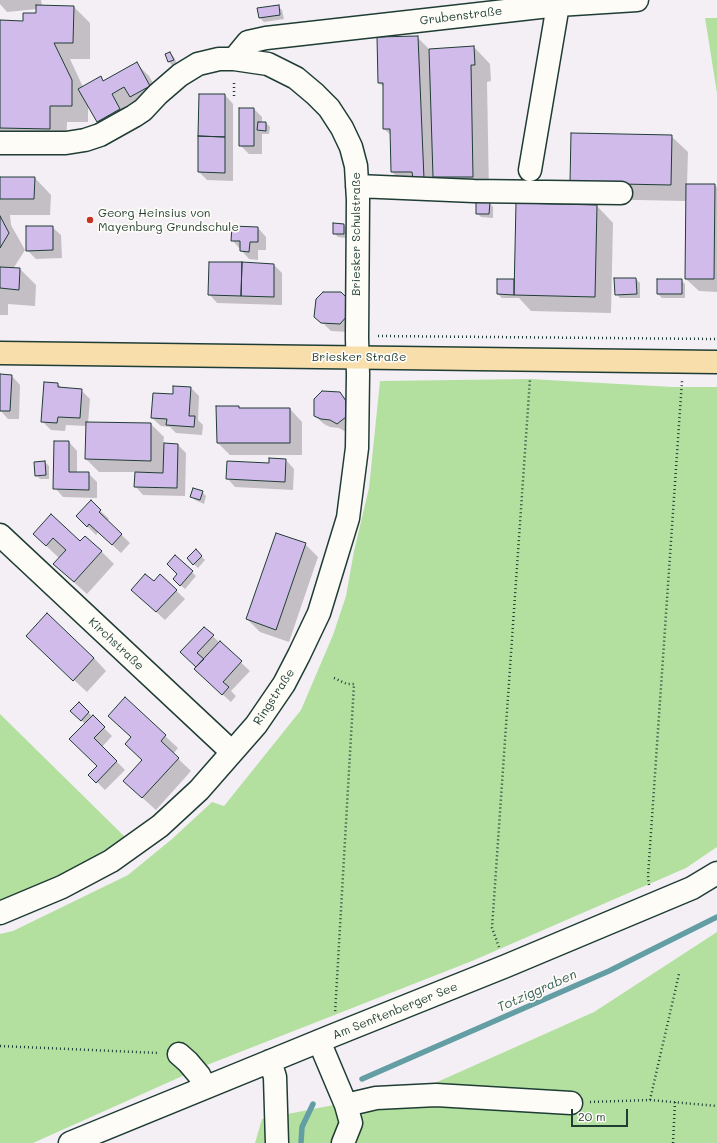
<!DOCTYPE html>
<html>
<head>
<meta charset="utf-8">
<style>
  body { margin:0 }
  #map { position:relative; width:717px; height:1143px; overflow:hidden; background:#f4eff5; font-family:Mali,sans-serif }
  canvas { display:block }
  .scale { position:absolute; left:571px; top:1109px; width:57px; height:18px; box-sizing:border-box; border:2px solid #1f3d34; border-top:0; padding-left:5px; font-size:12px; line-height:14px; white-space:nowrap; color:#1f3d34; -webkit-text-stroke:3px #fdfcf7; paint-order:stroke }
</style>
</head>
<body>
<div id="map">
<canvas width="717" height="1143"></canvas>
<div class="scale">20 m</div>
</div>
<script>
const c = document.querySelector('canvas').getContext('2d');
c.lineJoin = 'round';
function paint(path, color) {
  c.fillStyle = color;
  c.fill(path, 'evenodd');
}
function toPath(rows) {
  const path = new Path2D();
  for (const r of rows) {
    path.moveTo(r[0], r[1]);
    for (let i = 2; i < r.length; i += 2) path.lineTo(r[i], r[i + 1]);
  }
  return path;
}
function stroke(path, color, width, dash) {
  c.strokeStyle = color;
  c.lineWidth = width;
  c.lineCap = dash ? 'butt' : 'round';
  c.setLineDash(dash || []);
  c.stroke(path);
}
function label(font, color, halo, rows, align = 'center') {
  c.font = font + ' Mali,sans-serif';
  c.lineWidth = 3.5;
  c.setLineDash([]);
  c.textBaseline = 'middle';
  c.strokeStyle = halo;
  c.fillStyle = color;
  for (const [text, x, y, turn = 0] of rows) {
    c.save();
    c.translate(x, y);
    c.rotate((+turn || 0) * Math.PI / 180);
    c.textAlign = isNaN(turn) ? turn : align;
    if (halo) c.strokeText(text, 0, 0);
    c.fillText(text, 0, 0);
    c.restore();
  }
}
paint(toPath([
  [705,18,717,18,717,93],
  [530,379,673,387,717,387,717,847,686,868,472,961,207,1065,33,1143,0,1143,0,934,13,931,128,875,172,839,212,802,224,806,301,710,333,635,346,596,354,551,369,488,380,381],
  [0,714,125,837,89,860,48,882,0,900],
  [717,932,717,1143,255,1143,262,1119,426,1087,594,1012]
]), '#b3e09f');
paint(toPath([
  [0,0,41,0,42,6,74,7,90,23,90,59,70,59,83,87,100,78,104,81,137,64,149,76,162,99,143,109,134,101,124,107,132,122,110,134,97,121,88,104,88,122,67,122,66,145,0,143,0,21,24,22,37,14,37,9,7,12,0,4],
  [278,6,282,10,284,19,264,22,260,18],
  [417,37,430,50,474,47,490,64,491,81,487,82,489,193,408,188,392,172,392,136,384,129,384,87,379,83],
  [170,53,174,57,177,64,173,66,169,62,166,55],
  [225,95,233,104,233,181,207,180,199,172],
  [254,109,262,117,262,123,266,123,270,127,269,134,262,134,262,154,249,154,240,145],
  [671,136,688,152,687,185,715,185,717,188,717,292,699,291,686,279,686,201,588,199],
  [0,178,35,178,51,195,50,215,10,215,11,225,25,250,13,269,20,269,36,285,35,306,8,304,8,315,0,315],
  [489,203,493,207,493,218,481,217,477,213],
  [597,206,613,223,611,313,531,311,519,298,502,298,498,294,498,280,515,280],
  [344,225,348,229,347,238,338,237,334,233],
  [52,227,61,235,62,258,36,259,27,250],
  [258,228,266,237,266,250,258,250,258,260,249,259,232,240],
  [274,265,282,273,282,305,217,303,209,294],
  [636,279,640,283,640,298,620,298,616,294],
  [681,280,685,284,685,298,662,298,658,294],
  [356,307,349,332,331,331,316,316],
  [0,375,12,376,20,385,19,419,8,419,0,410],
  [58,384,63,389,81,390,90,399,88,423,151,424,164,437,163,444,178,445,186,453,185,496,143,495,135,486,136,472,99,472,86,459,87,426,66,425,65,431,51,430,42,421],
  [191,388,199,396,198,420,203,425,202,435,176,433,170,427,161,426,152,418,174,395],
  [340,393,349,402,354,425,346,432,339,428,330,427,324,424,315,416],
  [238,407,240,409,290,409,302,422,302,455,230,455,218,443],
  [69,442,77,451,77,473,88,473,97,482,97,498,63,497,55,488],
  [286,460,294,469,293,490,235,487,227,478],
  [45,462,49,466,49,479,40,479,36,475],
  [202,492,206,496,204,504,195,500,191,496],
  [91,502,109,519,107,521,130,543,121,553,98,532,96,535,77,516],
  [34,534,80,542,101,551,114,564,87,594,67,576,60,559],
  [305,544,318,557,289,642,260,632,247,619],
  [196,551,205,560,198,568,188,558],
  [175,557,196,576,185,589,178,583,178,574],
  [160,575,185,599,165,620,141,598],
  [204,628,250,671,231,691,236,696,231,702,204,678,197,667,182,652],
  [40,649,94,658,106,671,87,692],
  [125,699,178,748,173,754,191,771,156,810,137,793,142,760,126,744,132,737],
  [79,703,112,736,102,747,125,770,105,790,90,775,98,766,85,724,71,711]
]), '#0003');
stroke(toPath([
  [362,1079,609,971,717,917],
  [301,1143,302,1127,313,1104]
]), '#639ea4', 5.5);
const building = toPath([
  [36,5,74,6,73,43,54,43,72,80,72,106,50,106,50,129,0,128,0,20,23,21,23,13,36,13,36,5],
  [279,5,280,15,259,18,257,8,279,5],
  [418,36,424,179,413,179,412,172,391,172,390,129,383,129,383,83,378,83,377,37,418,36],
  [474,46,475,65,471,65,473,177,433,177,429,49,474,46],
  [170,52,174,60,168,62,165,54,170,52],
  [137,62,150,86,130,97,124,87,112,94,120,109,97,122,78,89,101,76,103,81,137,62],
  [199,94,225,94,225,137,198,136,199,94],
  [239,108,254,108,254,146,239,146,239,108],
  [258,122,266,122,266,131,257,130,258,122],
  [571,133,672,135,671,185,570,183,571,133],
  [198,136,225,137,225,173,198,172,198,136],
  [0,177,35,177,34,199,0,199,0,177],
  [686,184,715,184,714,279,685,279,686,184],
  [476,201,490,202,489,214,476,214,476,201],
  [516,203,597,205,595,297,514,295,516,203],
  [0,216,9,233,0,248,0,216],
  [333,223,344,224,344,234,333,234,333,223],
  [26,226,53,226,53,250,26,251,26,226],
  [232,226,258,227,258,242,250,242,249,252,240,251,240,241,231,241,232,226],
  [209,262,242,262,241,296,208,295,209,262],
  [242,262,274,264,274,297,241,296,242,262],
  [0,267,20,268,19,290,0,288,0,267],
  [614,278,636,278,637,294,615,295,614,278],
  [497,279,514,279,514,295,497,294,497,279],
  [657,279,682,279,682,294,657,294,657,279],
  [323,292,341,292,347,298,347,316,340,324,321,323,314,317,316,299,323,292],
  [0,374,12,375,10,411,0,411,0,374],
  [44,382,58,383,58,387,82,389,80,418,58,417,57,423,41,422,44,382],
  [173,386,191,387,189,416,195,416,194,427,166,425,167,419,151,418,153,393,173,394,173,386],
  [322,391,340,392,346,401,346,417,337,424,330,420,321,419,314,416,314,399,322,391],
  [216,406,239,406,239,408,290,408,290,443,217,443,216,406],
  [86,422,151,423,151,461,85,459,86,422],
  [54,441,69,441,69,472,89,472,89,490,53,489,54,441],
  [164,443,178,444,177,488,134,487,135,472,163,473,164,443],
  [269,458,286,459,285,482,226,479,227,461,269,463,269,458],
  [45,461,46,475,35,476,34,462,45,461],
  [193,488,203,491,200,500,190,497,193,488],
  [91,500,101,510,99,512,122,534,112,545,89,524,87,527,76,516,91,500],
  [51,514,80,541,85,536,102,551,74,582,53,564,66,550,53,538,46,546,33,534,51,514],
  [276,533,306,543,276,630,246,619,276,533],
  [196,549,202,556,193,565,187,558,196,549],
  [175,555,193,571,180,586,173,579,177,574,167,564,175,555],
  [145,574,154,581,160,574,177,590,156,612,131,590,145,574],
  [47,613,94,658,73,681,26,636,47,613],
  [204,627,214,635,197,653,204,659,196,667,180,652,204,627],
  [220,641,242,661,223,682,229,687,222,695,194,669,220,641],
  [125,697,166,735,161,741,179,758,142,798,123,781,142,760,125,744,131,737,108,716,125,697],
  [79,702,89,712,81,721,70,711,79,702],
  [93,715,105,727,94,738,117,761,96,783,88,775,97,766,69,739,93,715]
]);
paint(building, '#d1bbeb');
stroke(building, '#1f3d34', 1);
const minor = toPath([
  [234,59,248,42,266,38,558,5,637,0],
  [0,143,66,143,85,140,100,135,134,116,143,110,158,94,180,75,198,64,219,59,234,59,268,64,296,78,315,94,329,108,342,128,351,147,356,166,358,200,357,338,358,374,357,448,348,518,319,613,299,655,284,684,256,725,199,790,160,826,111,861,62,887,0,913],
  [530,170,558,5,557,0],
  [357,186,474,191,621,193],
  [0,535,232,752],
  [319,1041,346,1105,351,1123,343,1143],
  [179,1054,188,1062,199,1075,205,1087],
  [270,1061,275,1077,277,1143],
  [346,1105,376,1098,436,1095,571,1103],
  [70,1143,334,1035,506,966,692,888,717,873]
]);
const major = toPath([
  [0,353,717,362]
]);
stroke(minor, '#1f3d34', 25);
stroke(major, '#1f3d34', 25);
stroke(toPath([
  [234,96,234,80],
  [378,336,717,339],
  [334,678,347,684,354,684,335,1014],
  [649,885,648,876,682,381],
  [499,947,492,928,530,379],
  [0,1046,159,1053],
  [650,1100,679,974],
  [590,1102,650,1100,717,1106],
  [673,1143,675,1102]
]), '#1f3d34', 2.5, [1, 3]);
stroke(minor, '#fdfcf7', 22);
stroke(major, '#f8deab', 22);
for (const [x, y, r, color] of [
  [90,220,4,"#c8321e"]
]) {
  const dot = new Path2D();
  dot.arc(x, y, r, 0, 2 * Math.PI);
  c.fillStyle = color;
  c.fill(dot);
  stroke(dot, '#fdfcf7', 1.5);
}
label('12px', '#1f3d34', '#fdfcf7', [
  ["Grubenstraße",461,16,-7],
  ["Briesker Schulstraße",356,234,-90],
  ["Briesker Straße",359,357],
  ["Kirchstraße",116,644,43],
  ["Ringstraße",274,697,-57],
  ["Am Senftenberger See",395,1011,-22]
]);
label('12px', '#1f3d34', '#fdfcf7', [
  ["Georg Heinsius von",98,213],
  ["Mayenburg Grundschule",98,227]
], 'left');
label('italic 13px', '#365d59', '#fdfcf7', [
  ["Totziggraben",537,991,-24]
]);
</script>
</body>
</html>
